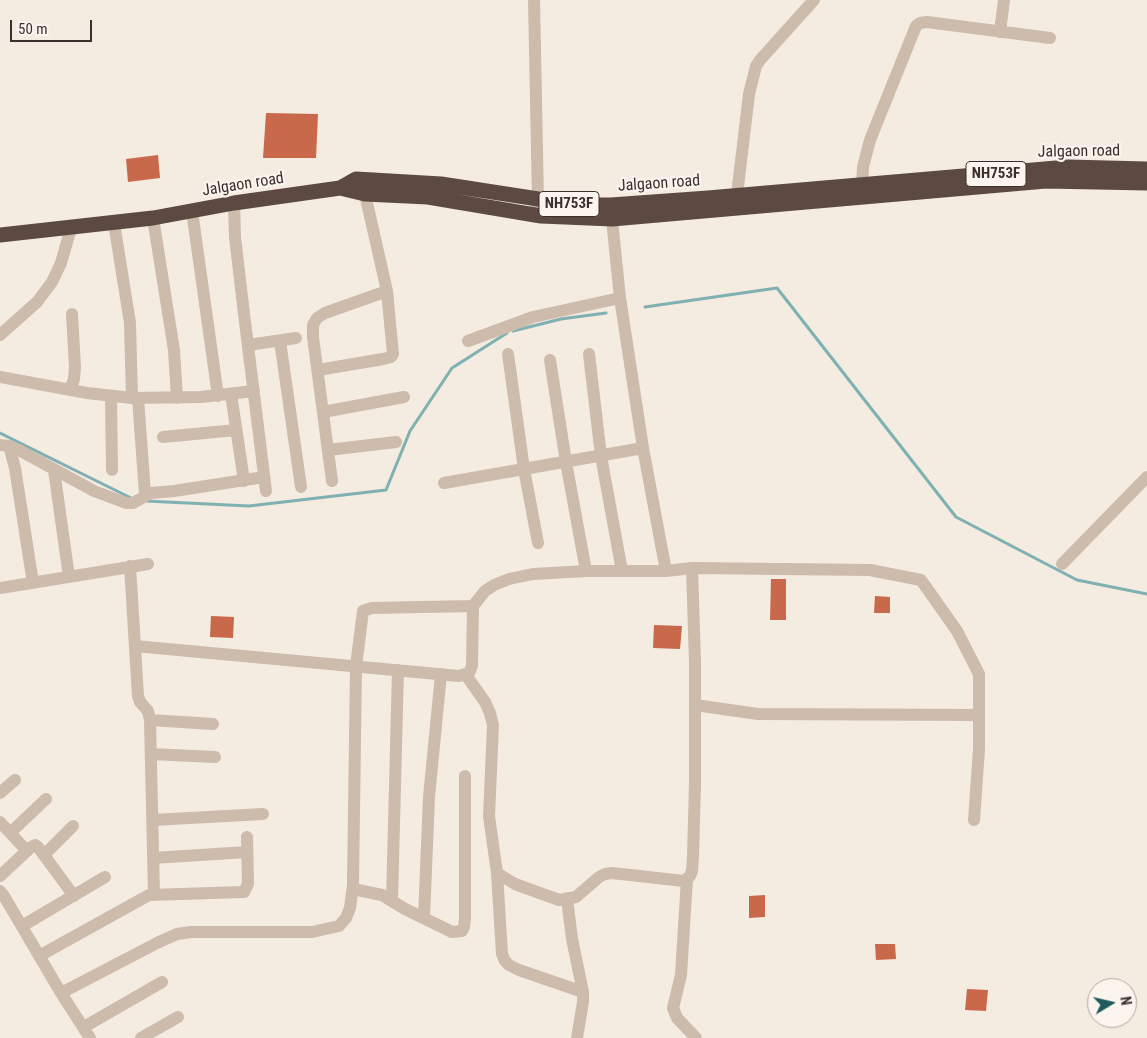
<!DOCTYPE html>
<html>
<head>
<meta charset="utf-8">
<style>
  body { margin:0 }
  #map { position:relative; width:1147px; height:1038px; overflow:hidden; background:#f4ebe1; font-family:"Roboto Condensed",sans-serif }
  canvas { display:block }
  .north { position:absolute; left:1087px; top:978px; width:50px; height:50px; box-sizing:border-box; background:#fbf5ee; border:1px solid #aea6a0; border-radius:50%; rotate:81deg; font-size:14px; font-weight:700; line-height:20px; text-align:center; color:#3b302b }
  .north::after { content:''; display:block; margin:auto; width:18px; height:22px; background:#1f5a5e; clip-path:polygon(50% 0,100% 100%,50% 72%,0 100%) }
  .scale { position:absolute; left:10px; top:20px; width:82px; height:22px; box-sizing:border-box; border:2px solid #3b302b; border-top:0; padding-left:6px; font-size:15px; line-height:18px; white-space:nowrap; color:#3b302b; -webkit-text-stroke:4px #fbf5ee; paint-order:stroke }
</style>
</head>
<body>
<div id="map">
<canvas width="1147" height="1038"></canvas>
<div class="north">N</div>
<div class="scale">50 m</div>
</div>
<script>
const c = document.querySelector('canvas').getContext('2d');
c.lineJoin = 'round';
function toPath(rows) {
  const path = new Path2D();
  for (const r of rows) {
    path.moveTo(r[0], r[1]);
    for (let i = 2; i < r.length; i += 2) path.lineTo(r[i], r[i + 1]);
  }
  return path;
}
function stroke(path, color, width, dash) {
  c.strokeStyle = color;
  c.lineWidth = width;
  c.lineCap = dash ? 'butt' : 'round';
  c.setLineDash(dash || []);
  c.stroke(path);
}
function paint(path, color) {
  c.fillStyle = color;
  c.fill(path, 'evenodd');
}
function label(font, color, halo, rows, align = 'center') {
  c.font = font + ' "Roboto Condensed",sans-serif';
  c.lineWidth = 4.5;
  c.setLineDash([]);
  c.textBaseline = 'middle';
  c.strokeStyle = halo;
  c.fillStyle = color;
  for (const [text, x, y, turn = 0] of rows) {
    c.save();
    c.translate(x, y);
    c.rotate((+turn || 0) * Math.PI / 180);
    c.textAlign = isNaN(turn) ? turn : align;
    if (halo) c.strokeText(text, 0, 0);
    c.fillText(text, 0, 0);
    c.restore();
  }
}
stroke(toPath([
  [645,307,777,288,956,517,1077,580,1147,594],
  [513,331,561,319,606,313],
  [0,433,131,498],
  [146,501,249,506,386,490,410,431,452,368,507,333]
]), '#7fb0b2', 3);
paint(toPath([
  [266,113,318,114,316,158,263,158],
  [158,155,160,178,128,182,126,159],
  [771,579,786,579,786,620,770,620],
  [875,596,890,597,890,613,874,613],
  [211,616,234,617,233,638,210,637],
  [654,625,682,626,680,649,653,648],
  [765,895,765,917,749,918,749,896],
  [875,944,895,944,896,959,876,960],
  [967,989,988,990,986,1011,965,1010]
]), '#c8694b');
stroke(toPath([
  [534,0,538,200,536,215],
  [1000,32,1004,0],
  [862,186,863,167,870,140,916,26,920,23,927,22,1050,38],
  [234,203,235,237,244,314,266,491],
  [737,204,737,195,749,94,756,66,760,60,814,0],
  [192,211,218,396],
  [153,218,174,350,177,398],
  [114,223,130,323,132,398],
  [0,335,37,302,52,282,61,263,71,228],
  [280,341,301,487],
  [468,341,533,317,620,298],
  [248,345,296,338],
  [508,354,524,469,538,543],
  [589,354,601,456,622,571],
  [550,360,566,462,586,571],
  [318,370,383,359,391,357,393,354,387,291,365,194],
  [0,377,87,393,132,398,201,397,254,391],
  [70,390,74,379,75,367,72,314],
  [231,394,244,481],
  [111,396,112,470],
  [138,398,145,494],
  [323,412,404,397],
  [163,437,236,430],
  [0,445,9,446,19,450,94,491,126,503,133,503,151,493,174,491,264,477],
  [9,446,15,468,33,583],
  [643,448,666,571,692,568,870,570,921,580,957,631,979,674,979,749,974,820],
  [328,450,396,442],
  [54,470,69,577],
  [332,481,313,337,313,325,317,318,325,313,387,291],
  [444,483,643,448,620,298,611,210],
  [1062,564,1147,477],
  [130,566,138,696,140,702,148,711,150,720,154,894],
  [0,588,148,564],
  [135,646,459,676,469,673,472,666,473,606,485,591,494,585,509,579,533,574,586,571,666,571],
  [466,675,485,702,490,713,493,725,489,816,497,873,502,954,505,961,509,965,519,970,583,992],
  [695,705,758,714,979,715],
  [150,720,213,724],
  [151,754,215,757],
  [0,793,15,780],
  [153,820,263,814],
  [0,822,27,851],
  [10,833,46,799],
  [44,855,73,826],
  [153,858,247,852],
  [497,873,515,884,559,900,576,897,599,877,605,874,612,873,684,881,690,876,692,871,693,857,695,783,695,662,692,568],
  [0,876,31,847,35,845,38,847,74,896],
  [687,879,681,975,673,1008,677,1018,696,1038],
  [353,889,382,895,405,909,452,932,462,931,464,927,465,918,465,776],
  [0,891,4,896,61,993,90,1038],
  [567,899,572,939,583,992,583,1002,577,1038],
  [392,901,398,670],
  [424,918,429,797,441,674],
  [22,926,105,877],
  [39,956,149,895,244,892,248,884,247,837],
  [61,993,159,942,177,934,191,932,312,932,339,926,346,918,350,908,353,885,356,666,363,611,372,608,473,606],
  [84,1027,162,982],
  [141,1038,178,1017]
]), '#cdbbac', 12);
stroke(toPath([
  [340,188,365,194,428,197,541,216,612,219,1046,181,1147,183],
  [0,235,153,218,234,203,340,188,356,179,441,184,577,205,611,205,708,198,1068,167,1147,169]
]), '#5c4a42', 15);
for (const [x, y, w] of [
  [996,174,60],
  [569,204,60]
]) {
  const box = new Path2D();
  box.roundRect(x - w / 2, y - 12.5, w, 25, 4);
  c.fillStyle = '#fbf5ee';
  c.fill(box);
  stroke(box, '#3b302b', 1);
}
label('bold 15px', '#3b302b', null, [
  ["NH753F",996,174],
  ["NH753F",569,204]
]);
label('16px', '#3b302b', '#fbf5ee', [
  ["Jalgaon road",1079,152,-1],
  ["Jalgaon road",659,184,-4],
  ["Jalgaon road",243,185,-9]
]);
</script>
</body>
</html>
